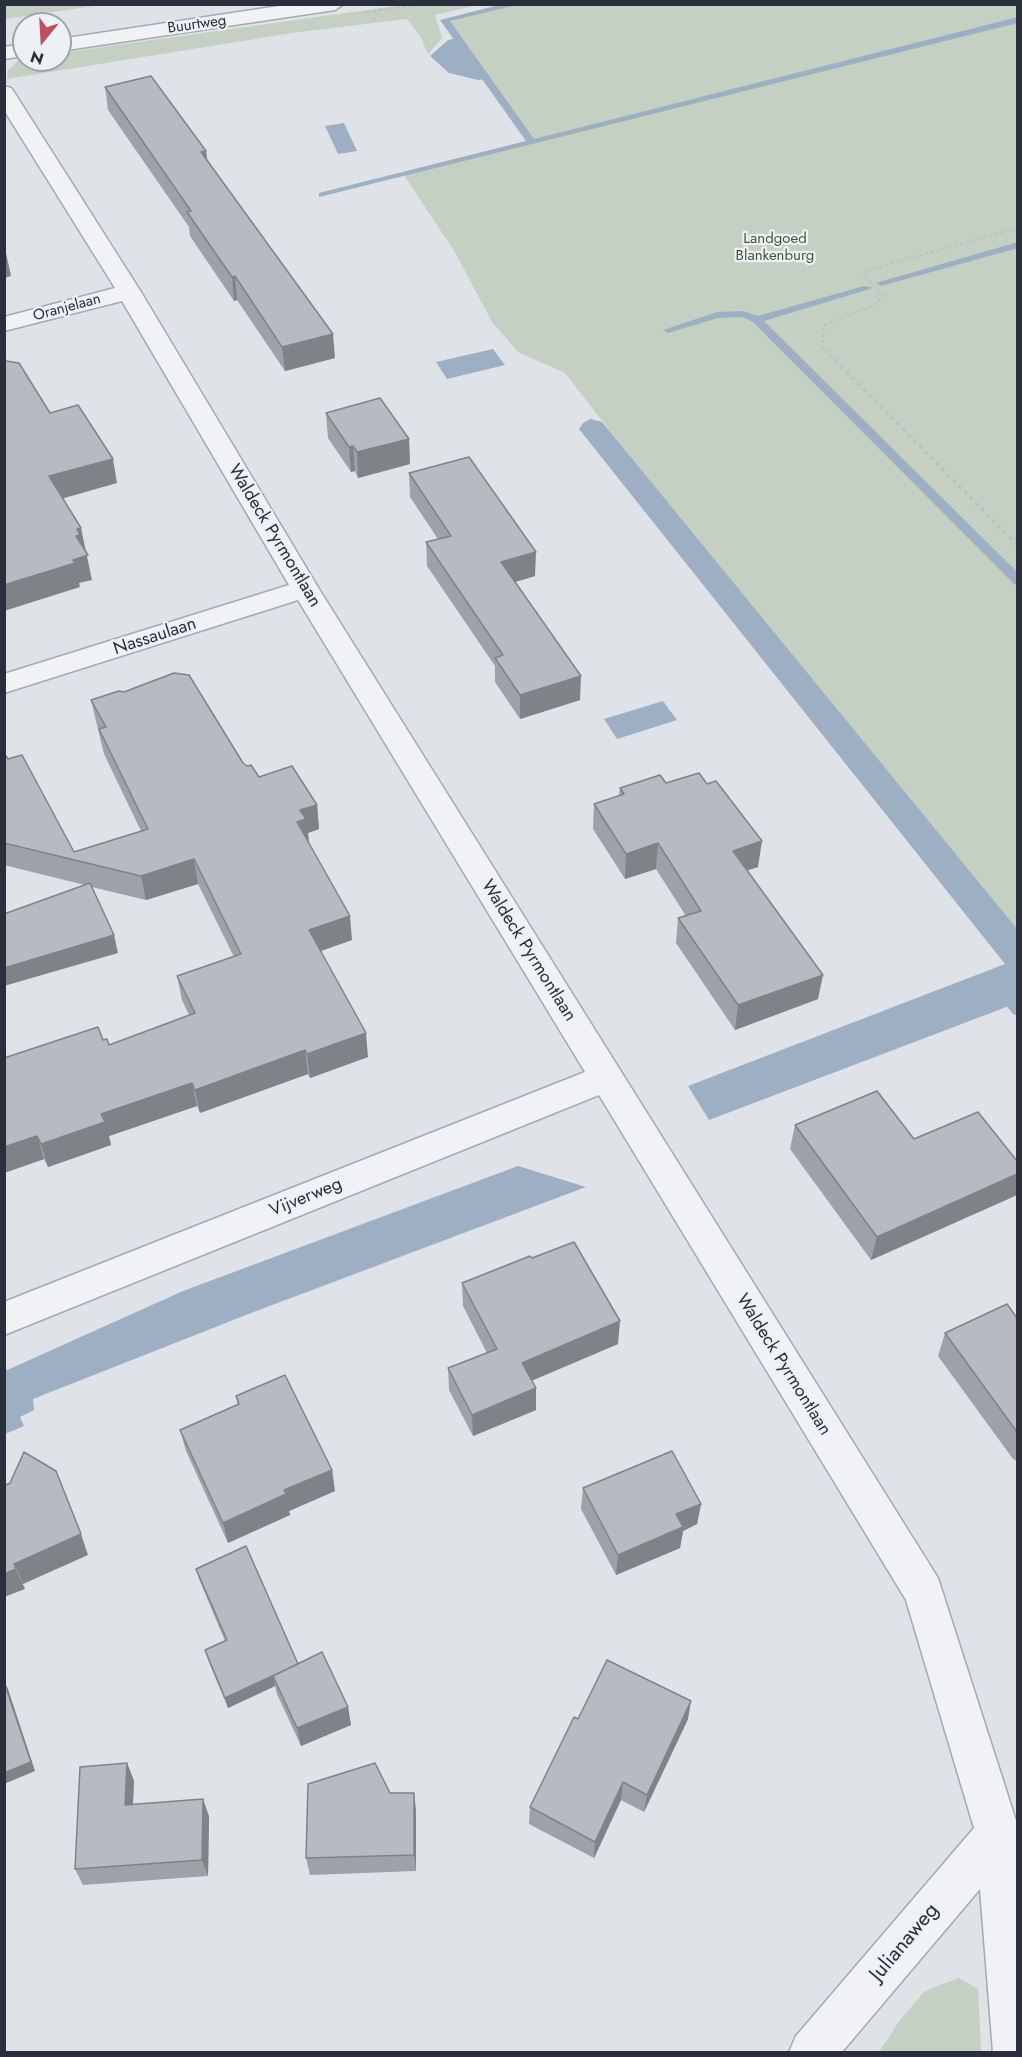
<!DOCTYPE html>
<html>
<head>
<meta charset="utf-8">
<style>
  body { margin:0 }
  #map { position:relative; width:1022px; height:2057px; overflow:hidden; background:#dfe2e7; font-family:Jost,sans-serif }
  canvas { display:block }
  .frame { position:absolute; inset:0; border:6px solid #29303c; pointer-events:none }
  .north { position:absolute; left:12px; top:12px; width:60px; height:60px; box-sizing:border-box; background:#eef1f4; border:2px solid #9fa4aa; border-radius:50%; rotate:198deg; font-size:16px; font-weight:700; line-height:24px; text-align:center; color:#29303c }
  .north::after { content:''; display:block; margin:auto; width:21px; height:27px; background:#c04f60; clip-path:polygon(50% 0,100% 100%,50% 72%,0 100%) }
</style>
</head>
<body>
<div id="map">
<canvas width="1022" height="2057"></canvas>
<div class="frame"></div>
<div class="north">N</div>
</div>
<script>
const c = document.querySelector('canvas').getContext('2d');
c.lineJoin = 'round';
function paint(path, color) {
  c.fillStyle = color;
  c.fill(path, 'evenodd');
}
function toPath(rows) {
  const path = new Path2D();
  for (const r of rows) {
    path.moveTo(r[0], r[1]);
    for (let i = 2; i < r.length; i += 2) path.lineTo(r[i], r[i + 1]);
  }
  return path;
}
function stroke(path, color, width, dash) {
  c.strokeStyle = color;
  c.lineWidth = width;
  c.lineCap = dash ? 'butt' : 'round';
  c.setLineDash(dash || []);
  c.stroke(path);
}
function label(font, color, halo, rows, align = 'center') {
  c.font = font + ' Jost,sans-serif';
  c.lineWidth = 4.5;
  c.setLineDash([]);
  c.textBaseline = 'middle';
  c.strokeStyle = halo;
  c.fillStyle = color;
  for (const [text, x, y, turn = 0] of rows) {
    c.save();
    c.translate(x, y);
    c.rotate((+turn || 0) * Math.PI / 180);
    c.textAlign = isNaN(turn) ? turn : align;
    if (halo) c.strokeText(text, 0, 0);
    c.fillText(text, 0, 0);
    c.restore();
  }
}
paint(toPath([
  [5,4,101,4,101,5,5,19],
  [517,4,1017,5,1017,988,1002,936,565,373,518,352,492,322,456,254,404,175,531,143,444,20],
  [403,5,477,5,435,15,442,38,428,54,420,36,407,19,292,33,7,79,8,70,19,60,60,60,60,53],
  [959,1978,978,1989,981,2052,879,2052,900,2020,925,1991]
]), '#c4d0c1');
paint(toPath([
  [457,38,486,79,478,80,449,73,430,56,448,40],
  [344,123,357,151,338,154,325,126],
  [493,349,505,365,447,379,436,362],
  [591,419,602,422,1017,929,1017,1003,709,1120,688,1086,1005,964,579,429,583,423],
  [663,701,677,720,617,739,604,719],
  [518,1166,586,1187,251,1313,33,1399,34,1410,20,1417,24,1426,5,1434,5,1371,183,1291]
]), '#9db0c3');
paint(toPath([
  [503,4,521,4,450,21,534,139,1018,17,1018,23,319,197,319,193,526,141,440,20,503,4],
  [1018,242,1018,248,881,286,876,283,1018,242],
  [864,286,873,288,764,321,1018,573,1018,585,1014,584,753,322,742,317,718,318,668,333,663,330,717,312,743,311,758,316,864,286],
  [1011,997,1018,1000,1018,1016,1013,1014,1004,1003,1011,997]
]), '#9db0c3');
const minor = toPath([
  [292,4,344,4,335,10,60,51,60,39,292,4],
  [24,44,24,56,4,59,4,47,24,44],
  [4,86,11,88,14,92,141,292,319,589,938,1578,1018,1827,1018,2052,993,2052,980,1889,842,2052,789,2052,796,2036,974,1828,906,1600,599,1095,4,1335,4,1302,585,1072,298,600,4,693,4,674,289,585,122,301,4,331,4,317,115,288,4,110,4,86]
]);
stroke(minor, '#a5a9b0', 3);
stroke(toPath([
  [367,12,422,4],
  [836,361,822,347,824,325,876,304,883,295,863,274,875,268,1018,228]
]), '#bdc0c5', 2, [3, 3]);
stroke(toPath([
  [835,360,1018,546]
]), '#bdc0c5', 3, [4, 4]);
paint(minor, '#f1f2f5');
paint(toPath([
  [105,87,206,151,207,159,335,358,285,371,237,300,234,301,190,236,189,227,108,110],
  [326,413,409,439,410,464,358,478,355,471,351,472,328,438],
  [409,473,535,576,515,582,580,700,520,719,495,682,495,666,427,566,426,542,438,539,410,497],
  [91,700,243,763,259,777,317,805,319,829,308,833,309,843,352,940,321,951,368,1057,310,1078,308,1074,200,1113,197,1106,109,1136,111,1145,48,1167,44,1159,4,1173,103,1040,109,1045,189,1015,182,1000,177,976,234,957,198,884,146,900,92,887,118,953,85,885,4,865,4,753,74,852,141,831,104,754],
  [666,783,758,867,747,870,818,999,735,1030,676,943,678,918,686,916,656,869,625,879,593,829,594,804,619,796,620,788],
  [795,1125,914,1139,1017,1195,871,1260,790,1149],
  [532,1258,618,1344,532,1380,536,1388,536,1410,473,1436,449,1390,448,1368,487,1353,463,1306,462,1283],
  [1017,1318,1017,1461,1013,1459,938,1356,945,1333],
  [236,1396,332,1470,335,1491,289,1511,290,1515,228,1543,186,1451,180,1430,238,1405],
  [583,1488,701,1504,697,1524,683,1531,680,1548,616,1575,581,1509],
  [196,1569,298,1664,348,1707,351,1725,301,1746,277,1694,275,1686,228,1708,208,1660,205,1650,225,1641,199,1579],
  [578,1719,688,1719,644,1812,621,1800,594,1858,529,1824,530,1807],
  [127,1763,134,1781,133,1804,209,1816,208,1876,83,1885,75,1869],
  [416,1810,416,1871,310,1875,306,1858]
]), '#9da1a8');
paint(toPath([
  [206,151,209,174,201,152],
  [5,248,11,276,4,278],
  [235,276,237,300,234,301,232,277],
  [333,334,335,358,285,371,282,347],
  [409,439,410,464,358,478,357,452],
  [353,446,355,471,351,472,349,447],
  [113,459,117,483,54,501,49,476],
  [81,528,92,580,79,583,80,587,4,611,4,585,73,560,77,529],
  [536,552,535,576,501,586,501,562],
  [581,676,580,700,520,719,520,695],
  [317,805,319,829,308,833,309,843,297,822,300,810],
  [762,841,758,867,730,876,733,851],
  [658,843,656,869,625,879,626,854],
  [194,859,198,884,146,900,141,876],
  [350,916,352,940,312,954,309,930],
  [114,935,118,953,4,986,4,968],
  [823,975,818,999,735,1030,738,1005],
  [366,1033,368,1057,310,1078,307,1054],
  [305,1050,308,1074,200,1113,195,1090],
  [192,1083,197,1106,109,1136,111,1145,48,1167,41,1144,101,1114],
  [37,1136,44,1159,4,1173,4,1147],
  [1017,1174,1017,1195,871,1260,877,1237],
  [620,1321,618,1344,522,1385,522,1363],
  [536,1388,536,1410,473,1436,472,1415],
  [332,1470,335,1491,289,1511,290,1515,228,1543,223,1523,284,1490],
  [701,1504,697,1524,683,1531,680,1548,616,1575,618,1555,676,1514],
  [81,1534,88,1555,23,1584,14,1564],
  [16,1569,25,1589,4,1597,4,1574],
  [273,1676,275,1686,228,1708,225,1698],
  [4,1681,8,1689,35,1771,4,1784],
  [691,1701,688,1719,644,1812,647,1795],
  [348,1707,351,1725,301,1746,297,1728],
  [127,1763,134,1781,132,1822,125,1805],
  [623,1782,621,1800,594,1858,595,1842],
  [414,1793,416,1810,416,1871,414,1855],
  [203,1799,209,1816,208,1876,202,1860]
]), '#7f8388');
const building = toPath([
  [151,76,206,151,201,152,333,334,282,347,235,276,232,277,187,212,191,211,105,87,151,76],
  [4,358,6,361,19,363,50,413,78,405,113,459,49,476,81,528,77,529,80,535,76,536,88,555,73,560,75,563,4,585,4,358],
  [380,398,409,439,357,452,353,446,349,447,326,413,380,398],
  [469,457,536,552,501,562,581,676,520,695,495,658,503,655,426,542,451,536,409,473,469,457],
  [174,673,189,675,243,763,247,766,251,765,259,777,292,766,317,805,300,810,306,819,297,822,350,916,309,930,366,1033,307,1054,305,1050,195,1090,192,1083,101,1114,105,1122,41,1144,37,1136,4,1147,4,1058,98,1027,103,1040,107,1039,109,1045,195,1013,177,976,241,954,194,859,141,876,4,843,4,753,8,759,22,755,74,852,148,829,99,729,106,727,91,700,119,691,124,692,174,673],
  [699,773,707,784,716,781,762,841,733,851,823,975,738,1005,678,918,701,911,658,843,626,854,594,804,624,794,620,788,660,775,666,783,699,773],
  [90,883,114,935,4,968,4,914,90,883],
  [877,1091,914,1139,978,1112,1017,1161,1017,1174,877,1237,795,1125,877,1091],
  [574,1242,620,1321,522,1363,536,1388,472,1415,448,1368,497,1349,462,1283,530,1256,532,1258,574,1242],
  [1007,1304,1017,1318,1017,1432,945,1333,1007,1304],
  [285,1375,332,1470,284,1490,286,1494,223,1523,180,1430,239,1404,236,1396,285,1375],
  [672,1451,701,1504,676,1514,683,1527,618,1555,583,1488,672,1451],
  [24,1452,56,1471,81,1534,14,1564,16,1569,4,1574,4,1486,10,1483,24,1452],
  [246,1546,298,1664,225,1698,205,1650,227,1640,196,1569,246,1546],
  [322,1652,348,1707,297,1728,273,1676,322,1652],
  [607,1660,691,1701,647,1795,623,1782,595,1842,530,1807,574,1717,578,1719,607,1660],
  [4,1682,31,1762,4,1773,4,1682],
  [127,1763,125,1805,203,1799,202,1860,75,1869,80,1767,127,1763],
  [375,1763,390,1793,414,1793,414,1855,306,1858,308,1784,375,1763]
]);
paint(building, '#b6bbc3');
stroke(building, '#7f8388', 1.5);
label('15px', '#29303c', '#eef1f4', [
  ["Buurtweg",197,25,-8],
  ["Oranjelaan",67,308,-15]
]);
label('15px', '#3e5638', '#eef1f4', [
  ["Landgoed",775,239],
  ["Blankenburg",775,256]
]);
label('18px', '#29303c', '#eef1f4', [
  ["Waldeck Pyrmontlaan",274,536,59],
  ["Nassaulaan",155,637,-18],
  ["Waldeck Pyrmontlaan",528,951,58],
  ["Vijverweg",306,1198,-22],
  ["Waldeck Pyrmontlaan",783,1365,58]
]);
label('21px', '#29303c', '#eef1f4', [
  ["Julianaweg",905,1943,-50]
]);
</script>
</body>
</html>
